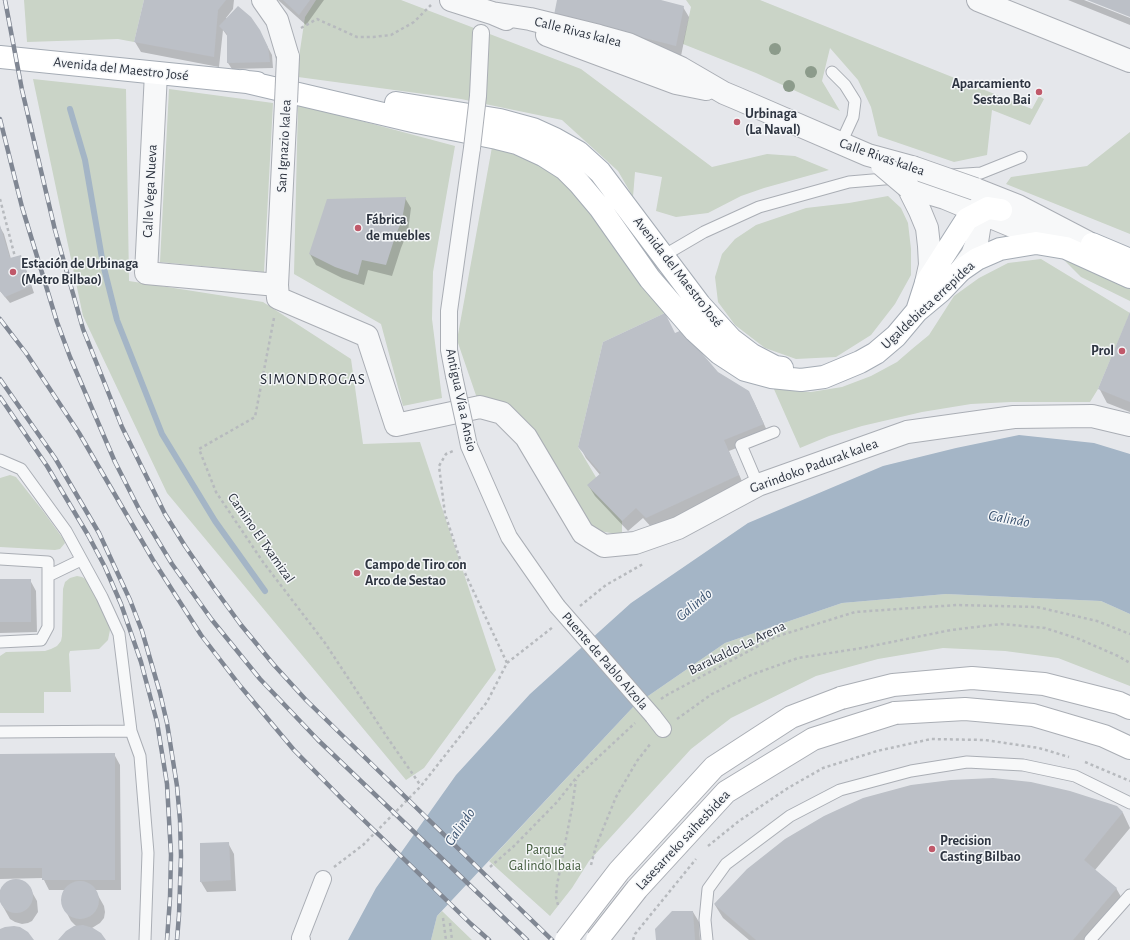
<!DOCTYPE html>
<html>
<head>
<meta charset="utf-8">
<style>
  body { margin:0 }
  canvas { display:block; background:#e5e7eb }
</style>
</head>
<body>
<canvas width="1130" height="940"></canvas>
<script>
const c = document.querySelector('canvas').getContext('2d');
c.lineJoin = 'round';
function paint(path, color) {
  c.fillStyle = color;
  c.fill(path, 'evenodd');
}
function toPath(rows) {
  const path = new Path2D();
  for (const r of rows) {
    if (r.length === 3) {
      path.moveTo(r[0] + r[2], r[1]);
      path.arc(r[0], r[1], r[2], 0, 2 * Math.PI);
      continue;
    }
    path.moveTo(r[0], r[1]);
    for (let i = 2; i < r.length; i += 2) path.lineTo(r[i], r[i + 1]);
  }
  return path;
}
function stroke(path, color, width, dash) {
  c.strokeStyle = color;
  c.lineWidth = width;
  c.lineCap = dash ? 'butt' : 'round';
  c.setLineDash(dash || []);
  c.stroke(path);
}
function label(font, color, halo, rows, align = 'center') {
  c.font = font + ' "Alegreya Sans",sans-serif';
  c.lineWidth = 3;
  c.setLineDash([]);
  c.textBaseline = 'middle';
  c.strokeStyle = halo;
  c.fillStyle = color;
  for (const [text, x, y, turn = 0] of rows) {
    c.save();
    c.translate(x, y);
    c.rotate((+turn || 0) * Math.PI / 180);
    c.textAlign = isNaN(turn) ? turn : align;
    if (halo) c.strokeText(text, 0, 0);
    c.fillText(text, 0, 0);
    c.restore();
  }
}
paint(toPath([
  [24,0,144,0,134,42,118,39,27,42],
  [316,0,401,0,581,69,712,167,767,154,795,156,829,170,764,188,741,196,708,213,676,217,656,211,662,177,635,172,633,197,618,171,562,120,461,99,298,77,299,57,305,17],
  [686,0,760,0,1032,109,1039,96,1044,99,1030,125,992,110,987,155,954,162,878,136,871,107,858,80,830,48,822,81,840,111,756,73,683,44,691,7],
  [33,79,126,89,129,281,263,302,351,359,363,444,420,442,496,670,424,768,406,780,167,493,83,316],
  [169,89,273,103,264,272,160,262],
  [298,104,455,146,433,272,432,319,442,398,403,406,381,324,294,274],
  [1130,132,1130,234,1006,184,1011,177,1087,166],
  [492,147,547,166,602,220,665,313,603,342,578,447,622,521,622,535,594,530,520,420,480,407,457,340],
  [888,196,901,208,908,223,911,249,911,275,895,304,871,335,836,357,796,359,765,348,735,325,718,302,715,277,722,254,735,239,756,225,806,208,849,203],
  [1060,256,1130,281,1130,301,1081,277],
  [1041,259,1130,313,1098,389,1090,402,1011,402,971,404,922,412,862,426,829,436,800,448,773,387,793,391,811,392,842,387,871,376,897,362,912,349,929,335,954,296,979,278,1008,263],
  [10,475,16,477,43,511,64,540,65,543,60,549,55,550,0,547,0,478],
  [77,576,82,577,87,580,109,622,110,630,108,640,99,649,70,651,69,654,71,692,44,692,44,713,0,713,0,656,6,652,45,651,51,649,57,646,61,641,62,636,63,589,65,582,70,578],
  [946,594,1101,601,1130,614,1130,686,1058,658,1005,651,943,648,878,659,816,676,731,718,691,749,589,861,572,888,550,916,489,861,635,705,725,643,842,603],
  [442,911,472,940,431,940,437,916]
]), '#cad4c7');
paint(toPath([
  [1019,435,1094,443,1130,454,1130,614,1101,601,946,594,842,603,725,643,635,705,437,916,431,940,348,940,376,888,456,775,530,694,631,603,748,523,883,466,956,448]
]), '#a4b5c6');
paint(toPath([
  [145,0,234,0,233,9,226,18,263,38,272,55,273,68,232,69,228,63,228,37,223,30,219,67,141,52,135,42],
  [278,0,324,0,306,25],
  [559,0,657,0,683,7,689,17,681,56],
  [1068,0,1084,0,1130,18,1130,25],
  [405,198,411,208,408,231,401,248,392,276,368,270,364,285,342,278,316,265,310,254],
  [0,227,4,234,11,259,20,256,24,263,34,293,10,303,0,291],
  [1130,314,1130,412,1107,403,1099,388],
  [675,334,717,373,748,391,754,402,769,435,729,451,744,486,653,529,643,518,628,531,595,496,588,485,600,475,586,458,580,447],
  [0,580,30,580,36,591,37,632,0,633],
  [114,754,120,765,121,890,95,890,104,906,105,912,104,918,100,923,92,928,104,940,60,940,77,927,71,921,62,904,62,896,64,890,49,890,43,878,0,879,0,755],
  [1116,807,1123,813,1130,828,1095,870,1116,888,1124,902,1093,940,749,940,723,918,715,905],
  [228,843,234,854,236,891,207,892,201,882],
  [16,880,23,882,28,885,37,901,38,912,32,921,28,923,22,924,15,922,10,919,1,903,0,895,2,888,10,881],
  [693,912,699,922,700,940,657,940]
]), '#0003');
stroke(toPath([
  [70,109,85,160,103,264,117,320,162,434,215,521,265,591]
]), '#a4b5c6', 6);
paint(toPath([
  [144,0,226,0,218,10,214,57,134,42],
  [283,0,310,0,299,15],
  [557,0,661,0,684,6,676,46,554,15],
  [1087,0,1130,0,1130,17],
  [238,6,251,17,260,30,268,47,270,62,227,63,227,34,219,26],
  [406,197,402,220,395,237,386,265,362,260,358,275,335,267,309,254,327,199],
  [0,225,10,258,21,255,31,286,5,297,0,291],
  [1130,312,1130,402,1098,389],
  [665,313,675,333,682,330,718,372,749,391,764,424,724,440,739,475,646,518,636,508,622,521,587,485,601,473,578,447,603,342],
  [0,579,31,579,31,622,0,622],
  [115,753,115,880,42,880,42,868,0,868,0,754],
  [993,778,1031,782,1070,791,1117,806,1123,812,1084,860,1117,888,1073,940,756,940,714,904,747,869,785,839,824,816,863,798,911,785,951,780],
  [229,842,231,880,200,882,200,843],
  [16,896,17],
  [80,900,19],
  [672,911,693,911,695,940,656,940,655,929],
  [83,925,93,928,101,933,106,940,58,940,66,931,74,926],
  [14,926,20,927,28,932,34,940,0,940,0,929,5,927]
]), '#bcc0c7');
const service = toPath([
  [832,72,845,85,855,101,853,117,841,143],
  [951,175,981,173,1021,157],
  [663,256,704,232,759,207,849,182,896,178],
  [0,460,21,469,66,531,102,597,119,634,131,731],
  [758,485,741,445,774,432],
  [0,559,48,562,48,627,41,640,0,642],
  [48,576,81,560],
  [0,732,131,731,140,756,148,853,145,940],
  [707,940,705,920,708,889,726,864,790,816,840,790,911,771,967,762,1023,765,1075,776,1130,803],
  [1090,940,1130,895]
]);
const pedestrian = toPath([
  [478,96,481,33],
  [454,376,449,350,449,311,472,148],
  [464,422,469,446,509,537,557,606],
  [653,716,663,729],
  [302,940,300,938,323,879]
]);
const minor = toPath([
  [263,0,277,20,288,57],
  [978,0,1130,61],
  [156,73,146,273,277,285],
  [286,102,277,285,278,298,367,336,396,425,480,407,502,413,526,437,583,533,604,546,635,543,678,528,758,485,907,432,1014,417,1092,416,1130,425]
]);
const tertiary = toPath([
  [451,0,492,13,506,19],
  [492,13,530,19,599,36,628,44,681,68,724,93,736,98,868,155,912,167],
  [547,35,676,83,706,89],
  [908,187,945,198,1058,245],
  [908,187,920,211,927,228,929,246,930,265,926,283],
  [975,189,1018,206,1087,242],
  [961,270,972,255,977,242,980,223,979,212,975,201,973,200]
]);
const secondary = toPath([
  [841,698,893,685,972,678,1044,684,1119,703,1130,708],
  [895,713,965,709,1033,715,1104,736,1130,748]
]);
const primary = toPath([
  [0,57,257,83],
  [243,81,417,122,497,138,517,143,543,155,565,169,579,183,600,208,650,279,695,331,719,353,745,370,771,377,801,380,824,377,860,362,876,353,896,336,917,311,941,291,961,270,977,259,1000,249,1036,243,1066,248,1130,277],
  [396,103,500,120,533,129,555,139,578,152,600,172,700,305,731,339,752,355,775,367,782,368],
  [1092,244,1130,260],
  [917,311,926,283,967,219,988,208,1001,210]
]);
stroke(service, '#aaaeb5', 13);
stroke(pedestrian, '#aaaeb5', 18);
stroke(minor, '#aaaeb5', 24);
stroke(tertiary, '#aaaeb5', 24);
stroke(secondary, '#aaaeb5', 24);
stroke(primary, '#a5acb5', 24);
stroke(toPath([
  [301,28,317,19,357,37,373,37,391,35,414,22,431,5],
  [0,199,15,257],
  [274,318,255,417,199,449,216,492,263,562,325,643,387,737,421,786],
  [580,606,606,585,643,564],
  [507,663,553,627],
  [661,699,665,696,775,637,855,612,957,605,1037,607,1097,621,1130,634],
  [677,719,712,694,751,675,798,658,862,648,951,630,1001,624,1045,628,1079,639,1118,656,1130,663],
  [1085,762,1130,781],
  [708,846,739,821,788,788,823,768,877,751,931,739,985,740,1039,748,1069,757],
  [591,865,596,846,616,797,637,761,651,743],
  [334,867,363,845,421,786,487,702,507,663,464,571,445,514,439,466,446,454,453,451],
  [490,867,514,846,557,802,576,778,635,723],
  [558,905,556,897,557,885,572,808,576,780],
  [443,918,446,940],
  [450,923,452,940],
  [633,940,635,934,696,859]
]), '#b7babe', 2.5, [3, 3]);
stroke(service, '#f7f8f9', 11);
stroke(pedestrian, '#f7f8f9', 16);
stroke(minor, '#f7f8f9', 22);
stroke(tertiary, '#f7f8f9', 22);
stroke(secondary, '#fff', 22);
stroke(primary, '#fff', 22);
const rail = toPath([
  [5,0,22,90,55,230,83,329,122,427,165,514,185,546,214,588,241,625,274,665,306,700,552,940],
  [0,119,22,207,57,322,70,357,115,462,140,511,172,564,212,620,260,679,318,740,527,940],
  [0,319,26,353,79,433,153,560,201,635,241,687,294,750,345,802,471,924,489,940],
  [0,379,55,458,99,533,130,600,142,631,160,693,167,723,177,786,180,820,181,856,179,915,177,940],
  [0,397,47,466,88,535,105,567,121,604,141,662,157,722,167,784,171,855,170,898,167,940]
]);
stroke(rail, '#808793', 4.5);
stroke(rail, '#f4f6f8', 3, [9]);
const pedestrianBridge = toPath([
  [472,148,478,96],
  [454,376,464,422],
  [557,606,653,716]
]);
const minorBridge = toPath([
  [286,102,288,57]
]);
const tertiaryBridge = toPath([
  [882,165,908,187],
  [912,167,975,189]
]);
const secondaryBridge = toPath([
  [566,940,619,871,714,767,791,717,841,698],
  [597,940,637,889,726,792,813,739,895,713]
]);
stroke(pedestrianBridge, '#aaaeb5', 18, []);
stroke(minorBridge, '#aaaeb5', 24, []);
stroke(tertiaryBridge, '#aaaeb5', 24, []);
stroke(secondaryBridge, '#aaaeb5', 24, []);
stroke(pedestrianBridge, '#f7f8f9', 16);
stroke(minorBridge, '#f7f8f9', 22);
stroke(tertiaryBridge, '#f7f8f9', 22);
stroke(secondaryBridge, '#fff', 22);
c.fillStyle = '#8c9b8b';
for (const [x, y] of [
  [775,49],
  [811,72],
  [789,86]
]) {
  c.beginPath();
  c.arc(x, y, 6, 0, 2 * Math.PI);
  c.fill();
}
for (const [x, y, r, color] of [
  [1039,92,4,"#c0596a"],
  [737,122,4,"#c0596a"],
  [358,228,4,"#c0596a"],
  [13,272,4,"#c0596a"],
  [1122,351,4,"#c0596a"],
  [357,573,4,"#c0596a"],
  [932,849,4,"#c0596a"]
]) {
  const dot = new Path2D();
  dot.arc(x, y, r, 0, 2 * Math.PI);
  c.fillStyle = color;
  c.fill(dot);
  stroke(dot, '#f4f6f8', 1.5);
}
label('14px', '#2e3541', '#f4f6f8', [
  ["Calle Rivas kalea",578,32,14],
  ["Avenida del Maestro José",121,69,6],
  ["San Ignazio kalea",284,146,-87],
  ["Calle Rivas kalea",882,157,19],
  ["Calle Vega Nueva",150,191,-87],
  ["Avenida del Maestro José",678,272,52],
  ["Ugaldebieta errepidea",928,305,-43],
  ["Antigua Vía a Ansio",461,400,78],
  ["Garindoko Padurak kalea",814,466,-20],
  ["Camino El Txamizal",261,538,55],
  ["Barakaldo-La Arena",737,648,-26],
  ["Puente de Pablo Alzola",605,661,49],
  ["Lasesarreko saihesbidea",683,840,-47]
]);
label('bold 14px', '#2e3541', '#f4f6f8', [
  ["Aparcamiento",1031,84,"right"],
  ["Sestao Bai",1031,100,"right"],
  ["Urbinaga",745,114],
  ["(La Naval)",745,130],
  ["Fábrica",366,220],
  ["de muebles",366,236],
  ["Estación de Urbinaga",21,264],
  ["(Metro Bilbao)",21,280],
  ["Prol",1114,351,"right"],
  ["Campo de Tiro con",365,565],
  ["Arco de Sestao",365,581],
  ["Precision",940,841],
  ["Casting Bilbao",940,857]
], 'left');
label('14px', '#435c3d', '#f4f6f8', [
  ["Parque",545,850],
  ["Galindo Ibaia",545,866]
]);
c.letterSpacing = '1px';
label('15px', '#202632', '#f4f6f8', [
  ["SIMONDROGAS",313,379]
]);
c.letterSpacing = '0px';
label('italic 15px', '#3c5471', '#f4f6f8', [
  ["Galindo",1009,519,10],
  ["Galindo",694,605,-40],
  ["Galindo",460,827,-55]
]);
</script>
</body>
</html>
